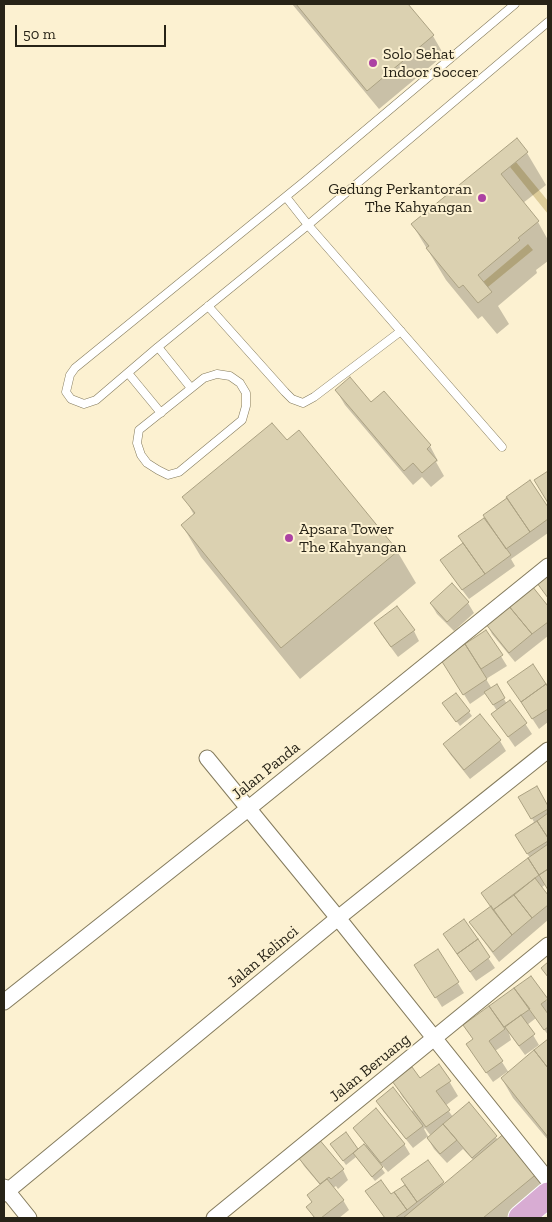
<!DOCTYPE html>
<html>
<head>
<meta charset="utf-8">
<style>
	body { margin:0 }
	#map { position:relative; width:552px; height:1222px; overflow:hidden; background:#fcf1d1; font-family:"Zilla Slab",serif }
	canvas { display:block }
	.frame { position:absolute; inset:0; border:5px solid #272317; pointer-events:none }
	.scale { position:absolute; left:15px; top:25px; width:151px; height:22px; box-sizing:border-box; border:2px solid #272317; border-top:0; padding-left:6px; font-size:15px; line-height:18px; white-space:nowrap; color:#272317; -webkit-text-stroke:4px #fcf1d1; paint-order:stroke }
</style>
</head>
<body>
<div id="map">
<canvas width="552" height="1222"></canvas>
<div class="frame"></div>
<div class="scale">50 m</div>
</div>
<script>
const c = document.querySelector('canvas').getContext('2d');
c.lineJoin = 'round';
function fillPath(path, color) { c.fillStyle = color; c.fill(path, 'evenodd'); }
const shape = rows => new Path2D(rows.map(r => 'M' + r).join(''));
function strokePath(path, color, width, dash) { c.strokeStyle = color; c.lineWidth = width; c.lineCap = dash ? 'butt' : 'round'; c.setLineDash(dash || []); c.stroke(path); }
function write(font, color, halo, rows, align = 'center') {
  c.font = font + ' "Zilla Slab",serif'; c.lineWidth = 4; c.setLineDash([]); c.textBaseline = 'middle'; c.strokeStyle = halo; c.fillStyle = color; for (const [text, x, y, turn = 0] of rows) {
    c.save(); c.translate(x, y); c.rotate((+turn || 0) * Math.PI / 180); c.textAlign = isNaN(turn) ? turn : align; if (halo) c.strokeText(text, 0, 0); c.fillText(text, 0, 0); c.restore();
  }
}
const green = shape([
	[516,162,548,201,548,214,510,167],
	[528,244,533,250,488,287,483,282]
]);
const shadow = shape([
	[292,4,407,4,433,36,444,55,379,109],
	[517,140,527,153,546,185,523,203,538,222,548,240,548,261,536,270,537,273,498,306,509,324,497,334,482,316,478,319,446,280,412,224],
	[336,390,371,403,384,392,430,446,438,461,436,462,444,476,431,487,422,477,413,485,345,405],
	[286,442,397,551,416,583,300,679,201,557,182,525,194,515,184,497],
	[529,482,548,509,548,533,511,559,515,566,469,599,447,570,464,544,459,537,486,518],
	[532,587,548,608,548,636,515,662,492,634,487,624],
	[468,603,474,613,454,631,437,614,431,604],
	[375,624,414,631,419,641,398,657,381,634],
	[486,632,507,666,486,679,492,689,496,686,507,704,510,701,532,734,515,747,499,724,497,711,486,693,470,704,442,660],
	[509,683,546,686,548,684,548,722,539,729],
	[456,694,472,716,460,726,447,708],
	[500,741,506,751,470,779,450,754,444,744],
	[536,787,548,808,548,888,546,884,541,888,548,898,548,920,499,962,477,932,471,922,491,907,530,858,516,835,534,822,520,797],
	[463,921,495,968,476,981,451,945],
	[438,951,464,993,442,1007,422,975],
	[531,978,548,1003,548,1013,547,1014,548,1016,548,1035,536,1018,527,1025,539,1045,525,1055,509,1033,511,1040,495,1051,509,1073,548,1042,548,1140,513,1098,502,1079,508,1074,507,1072,493,1082,467,1045,474,1040,465,1026],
	[419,1079,449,1081,458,1096,445,1106,453,1117,468,1104,498,1140,506,1134,546,1188,510,1218,385,1218,373,1201,391,1196,406,1185,443,1183,444,1185,474,1161,463,1149,447,1163,434,1149,427,1137,413,1148,383,1111,377,1101,411,1112,413,1110,402,1096,394,1081],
	[425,1128,431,1136,429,1138,424,1129],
	[354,1128,404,1144,410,1154,388,1172,382,1165,380,1166,385,1173,375,1181,356,1157,346,1165,335,1149,358,1151,366,1145],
	[298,1156,343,1170,348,1180,338,1189,336,1186,333,1188,343,1200,349,1210,339,1218,314,1218,308,1207,313,1203,321,1186,304,1166]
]);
const building = shape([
	[296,4,408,4,434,35,367,91,296,4],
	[517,138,528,152,501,174,539,221,518,238,520,240,478,275,492,292,478,303,463,285,459,288,426,248,429,246,411,224,517,138],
	[350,377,371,402,384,391,431,445,427,449,437,460,422,473,413,463,404,471,335,390,350,377],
	[272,423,287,440,299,430,398,551,281,648,181,525,195,513,182,497,272,423],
	[548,471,548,503,534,480,548,471],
	[530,480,548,507,548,519,530,532,506,497,530,480],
	[507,498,530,532,506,549,483,515,507,498],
	[484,518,511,555,485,574,458,536,484,518],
	[463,543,485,574,462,590,440,560,463,543],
	[548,575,548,598,537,583,548,575],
	[452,583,469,602,447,622,430,603,452,583],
	[532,586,548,606,548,622,532,634,508,605,532,586],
	[508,605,532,634,509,653,485,623,508,605],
	[397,606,415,630,391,647,374,623,397,606],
	[486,630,503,655,481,669,465,644,486,630],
	[465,644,487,679,463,695,441,660,465,644],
	[533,664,546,684,521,702,507,682,533,664],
	[497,684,505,698,493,705,484,692,497,684],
	[546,684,548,687,548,709,532,719,521,702,546,684],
	[456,693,470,711,456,722,442,703,456,693],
	[510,700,527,723,508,737,491,714,510,700],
	[480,714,501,740,464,770,443,744,480,714],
	[537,786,548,806,548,809,531,819,518,797,537,786],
	[548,813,548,838,537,821,548,813],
	[537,821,548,838,548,841,527,854,515,835,537,821],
	[548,844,548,869,539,875,528,858,548,844],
	[528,858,539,875,493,910,481,893,528,858],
	[548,869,548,890,539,875,548,869],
	[535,878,548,895,548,905,532,918,514,895,535,878],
	[514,895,532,918,512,935,493,910,514,895],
	[491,906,512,935,493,952,469,922,491,906],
	[464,919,478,939,457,954,443,934,464,919],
	[478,939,490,957,470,972,457,954,478,939],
	[438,949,459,982,435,998,414,965,438,949],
	[548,962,548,977,541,968,548,962],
	[531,976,548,999,541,1004,548,1014,548,1027,544,1030,514,988,531,976],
	[514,988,530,1009,504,1027,489,1006,514,988],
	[489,1006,505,1029,489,1041,503,1061,486,1073,466,1044,473,1039,463,1025,489,1006],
	[521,1015,535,1034,519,1046,505,1027,521,1015],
	[548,1039,548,1068,534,1050,548,1039],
	[534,1050,548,1068,548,1137,501,1078,534,1050],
	[439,1064,451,1081,436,1091,450,1110,426,1127,392,1081,412,1067,420,1078,439,1064],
	[393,1087,423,1126,406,1139,376,1101,393,1087],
	[469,1102,497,1136,472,1158,443,1124,469,1102],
	[376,1108,405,1144,381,1163,353,1128,376,1108],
	[443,1124,457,1140,440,1154,427,1138,443,1124],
	[346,1132,358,1149,343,1161,330,1144,346,1132],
	[506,1132,539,1172,483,1218,403,1218,506,1132],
	[318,1138,344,1169,331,1179,329,1177,320,1184,297,1156,318,1138],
	[364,1144,383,1167,372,1177,353,1153,364,1144],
	[428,1160,444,1182,417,1202,401,1179,428,1160],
	[327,1179,344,1200,321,1218,315,1218,306,1207,312,1202,307,1195,327,1179],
	[381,1180,391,1194,394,1192,407,1210,395,1218,385,1218,365,1191,381,1180],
	[405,1185,417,1202,407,1210,394,1192,405,1185]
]);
const service = shape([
	[515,4,305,181,75,368,70,375,66,392,71,399,84,404,96,400,158,347,308,225,548,22],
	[286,197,308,225,502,447],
	[208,306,285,392,292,399,303,403,314,397,401,331],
	[158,347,191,388],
	[128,373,161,413],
	[217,374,230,376,240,383,246,393,246,406,242,420,179,472,168,475,158,470,147,463,141,455,137,443,139,430,204,378,217,374]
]);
const minor = shape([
	[207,758,338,918,548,1180],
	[4,1002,249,808,548,566],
	[4,1187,29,1218],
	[4,1194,338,918,548,750],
	[214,1218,548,945]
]);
const primary = shape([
	[521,1218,548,1195]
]);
const markers = [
	[373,63,5,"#ac42a3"],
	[482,198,5,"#ac42a3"],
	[289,538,5,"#ac42a3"]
];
const poiNames = [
	["Solo Sehat",383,54],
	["Indoor Soccer",383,72],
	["Gedung Perkantoran",472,189,"right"],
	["The Kahyangan",472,207,"right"],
	["Apsara Tower",299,529],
	["The Kahyangan",299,547]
];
const streetNames = [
	["Jalan Panda",266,771,-39],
	["Jalan Kelinci",263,957,-40],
	["Jalan Beruang",370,1068,-39]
];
fillPath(green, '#dc9');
fillPath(shadow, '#0003');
fillPath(building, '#dbd1b1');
strokePath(building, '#aba182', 1);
strokePath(service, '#847b5d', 9);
strokePath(minor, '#847b5d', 17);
strokePath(primary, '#fff', 27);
strokePath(service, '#fff', 8);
strokePath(minor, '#fff', 15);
strokePath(primary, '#d8acd3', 25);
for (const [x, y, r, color] of markers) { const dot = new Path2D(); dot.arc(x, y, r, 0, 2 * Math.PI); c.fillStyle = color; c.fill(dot); strokePath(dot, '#fcf1d1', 2); }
write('16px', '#272317', '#fcf1d1', poiNames, 'left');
write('16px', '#272317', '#fcf1d1', streetNames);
</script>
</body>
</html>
